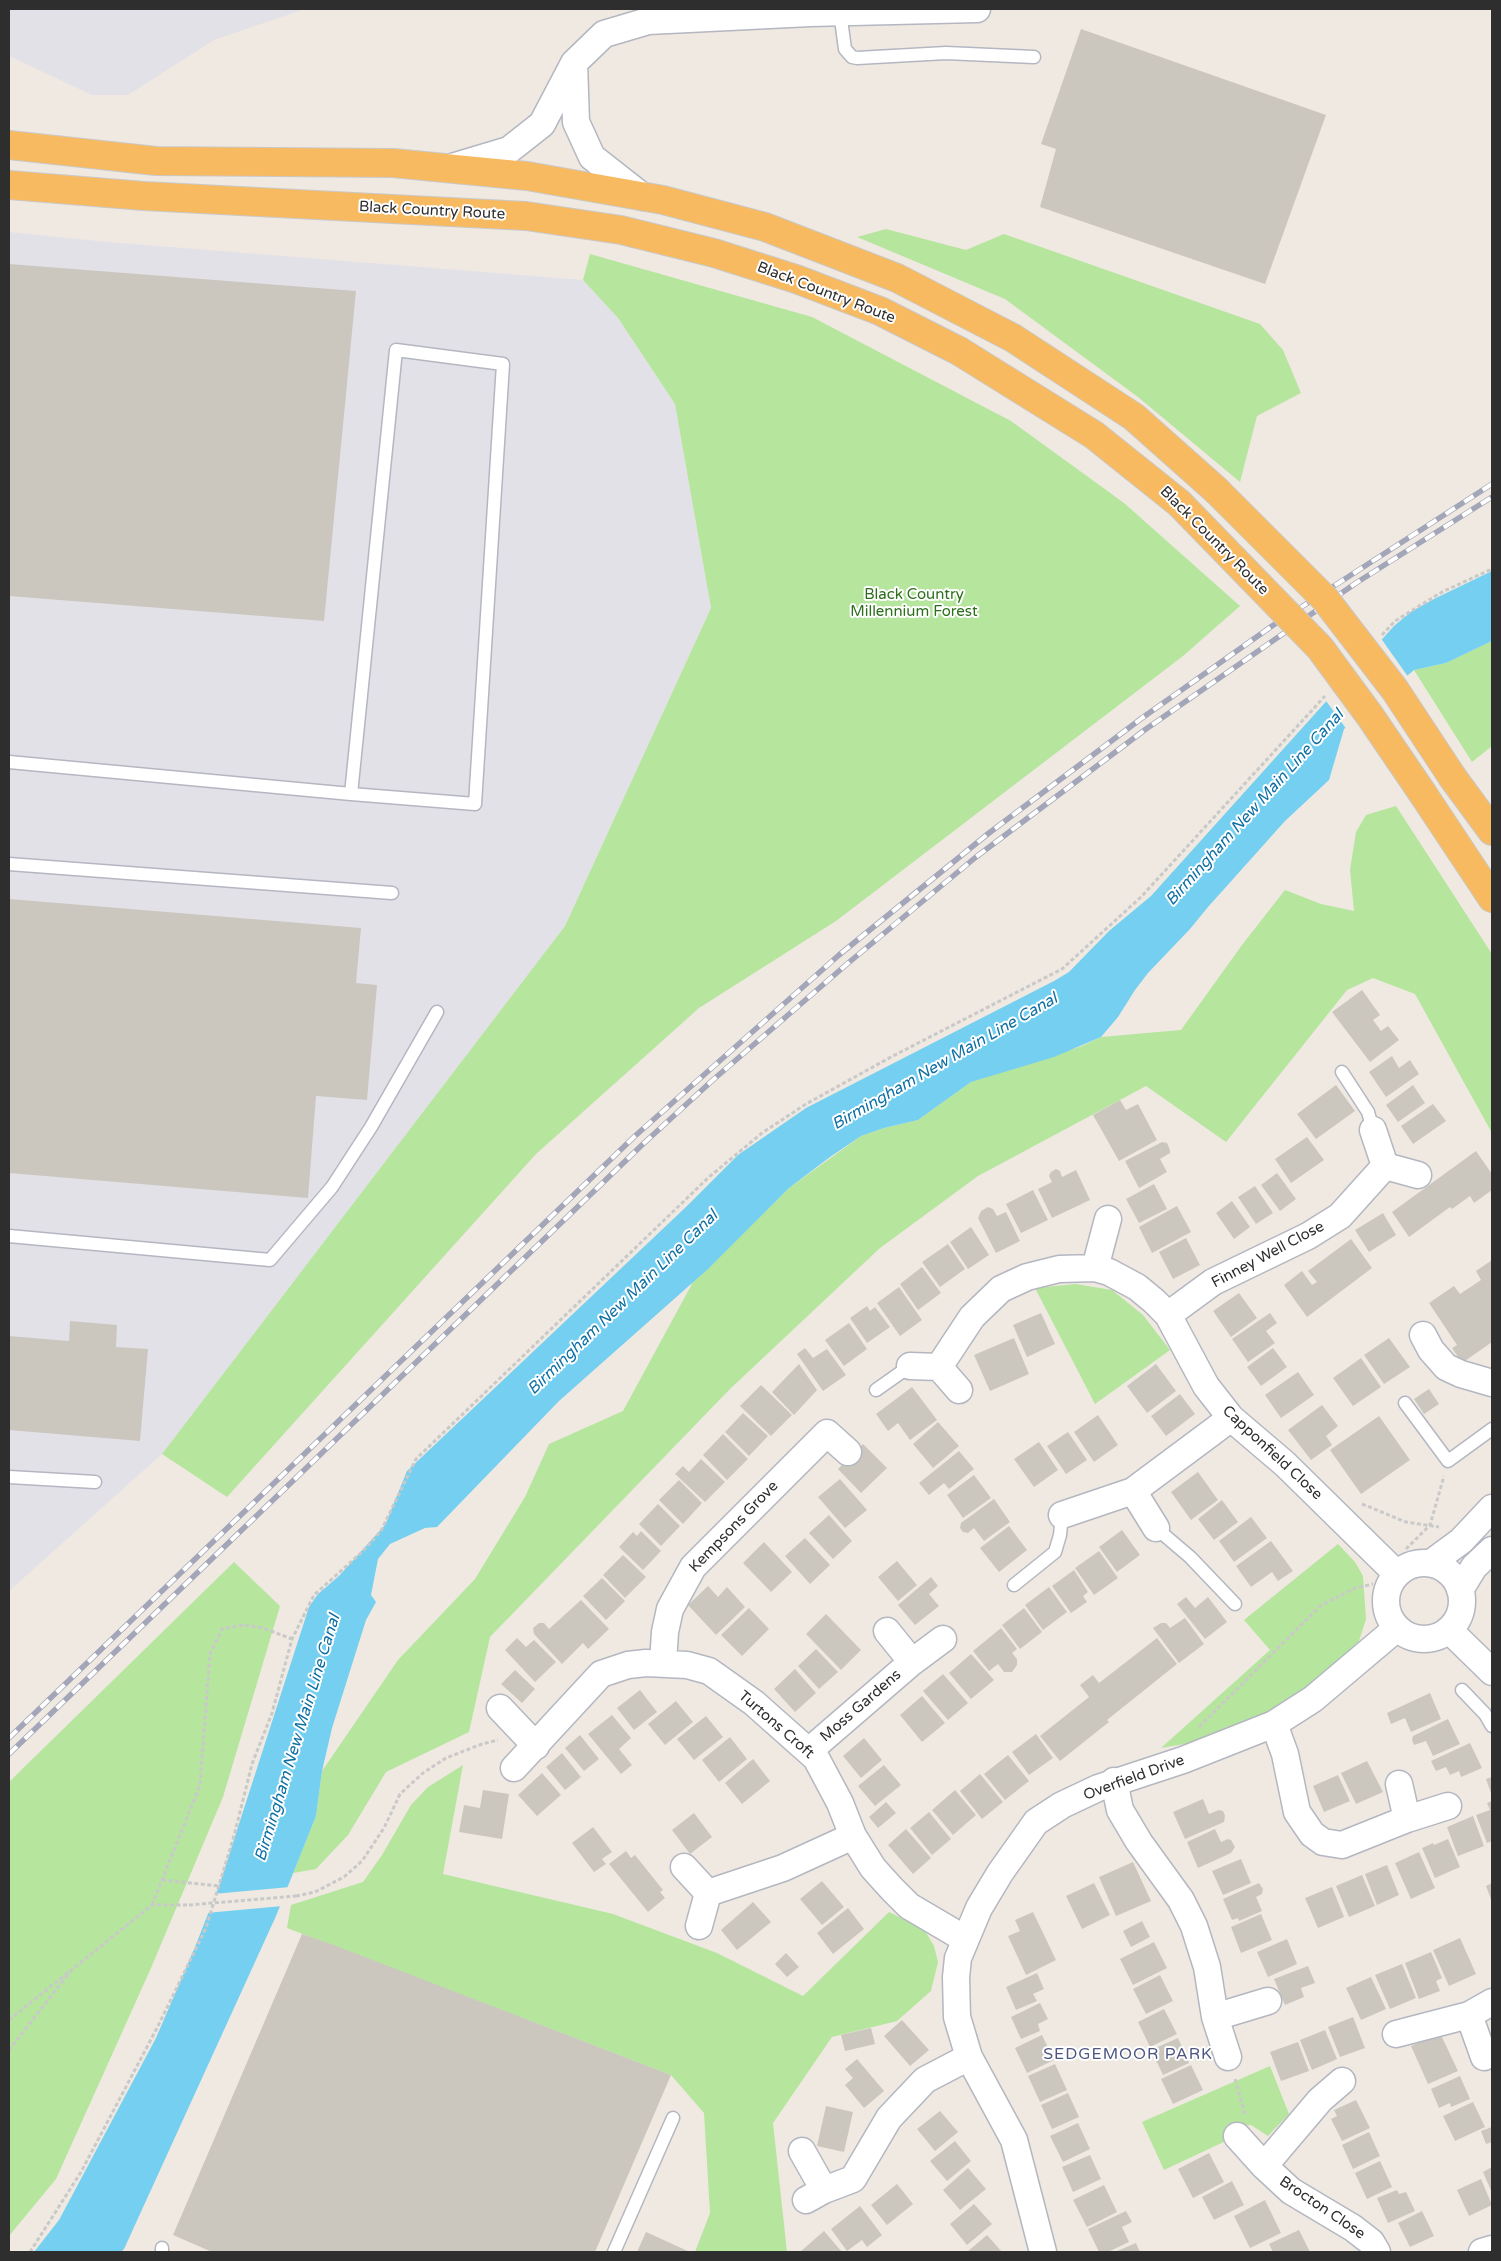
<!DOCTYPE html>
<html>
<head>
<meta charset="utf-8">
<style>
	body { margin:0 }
	#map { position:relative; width:1501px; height:2261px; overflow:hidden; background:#efe9e1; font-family:"Varela Round",sans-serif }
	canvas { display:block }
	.frame { position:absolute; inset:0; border:10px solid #2e2e2e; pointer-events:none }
</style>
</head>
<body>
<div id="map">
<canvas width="1501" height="2261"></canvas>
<div class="frame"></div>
</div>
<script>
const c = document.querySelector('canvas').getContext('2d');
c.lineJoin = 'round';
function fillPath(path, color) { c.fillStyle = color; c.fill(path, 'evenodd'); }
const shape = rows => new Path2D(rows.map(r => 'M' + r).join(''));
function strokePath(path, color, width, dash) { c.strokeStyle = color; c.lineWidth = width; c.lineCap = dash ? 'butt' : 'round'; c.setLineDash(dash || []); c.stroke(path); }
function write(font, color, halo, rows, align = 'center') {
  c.font = font + ' "Varela Round",sans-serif'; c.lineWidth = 4; c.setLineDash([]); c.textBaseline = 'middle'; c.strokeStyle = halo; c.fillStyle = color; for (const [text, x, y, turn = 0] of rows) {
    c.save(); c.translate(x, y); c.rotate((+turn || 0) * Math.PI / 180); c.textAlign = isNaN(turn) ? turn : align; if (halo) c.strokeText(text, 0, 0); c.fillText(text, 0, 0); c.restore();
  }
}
const industrial = shape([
	[9,9,305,9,214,40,128,95,92,95,9,56],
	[9,232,108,242,583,280,618,318,675,404,711,608,565,926,162,1454,9,1591]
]);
const green = shape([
	[886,229,966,250,1004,234,1260,324,1283,350,1301,393,1257,416,1240,482,1138,397,1005,299,857,237],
	[590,254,812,317,1011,421,1124,503,1240,606,1183,656,836,921,699,1008,536,1154,227,1497,162,1454,565,926,711,608,675,404,618,318,583,280],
	[1492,641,1492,746,1472,762,1414,670,1446,663],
	[1396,806,1492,954,1492,1133,1415,994,1373,978,1347,990,1226,1142,1146,1086,978,1176,880,1248,730,1389,490,1637,469,1732,386,1772,348,1835,316,1869,293,1873,316,1816,322,1771,398,1660,475,1579,525,1497,549,1444,623,1411,693,1282,789,1188,861,1136,884,1128,918,1120,971,1082,1082,1046,1101,1037,1181,1030,1242,945,1285,890,1321,904,1354,911,1350,870,1356,832,1366,815],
	[1076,1284,1112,1290,1143,1315,1170,1350,1095,1404,1035,1288],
	[1338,1544,1355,1562,1363,1576,1366,1619,1359,1641,1323,1676,1284,1705,1202,1741,1161,1748,1270,1650,1244,1620],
	[234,1562,280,1606,223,1797,151,1968,56,2179,9,2236,9,1782],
	[463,1765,443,1874,613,1914,717,1953,803,1996,889,1912,924,1929,934,1946,938,1962,931,1991,897,2021,832,2037,773,2123,787,2252,695,2252,710,2213,704,2113,671,2075,287,1928,291,1905,363,1882,382,1855,411,1805,428,1787],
	[1270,2066,1289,2114,1268,2136,1251,2125,1229,2128,1230,2139,1164,2170,1142,2122]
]);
const water = shape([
	[1492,571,1492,641,1446,663,1414,670,1344,729,1329,780,1285,821,1208,907,1190,929,1148,973,1135,990,1118,1017,1101,1037,1054,1057,971,1082,918,1120,884,1128,861,1136,830,1157,789,1188,708,1269,559,1401,437,1527,425,1528,390,1544,378,1559,371,1595,376,1602,366,1620,332,1728,322,1771,316,1816,276,1916,124,2249,121,2252,34,2252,59,2220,156,2038,195,1947,219,1886,309,1607,318,1594,339,1576,385,1525,407,1471,687,1206,738,1155,806,1108,1054,981,1069,972,1109,931,1151,896,1394,626,1412,611,1436,598]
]);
const pier = shape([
	[1380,637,1409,678,1347,730,1324,698],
	[290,1887,283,1906,206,1913,213,1894]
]);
const building = shape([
	[1081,29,1326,115,1265,284,1040,207,1056,149,1041,144],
	[9,264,356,291,324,621,9,596],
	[9,899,361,928,356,983,377,985,367,1100,316,1096,308,1198,9,1173],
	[1362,990,1380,1015,1373,1020,1381,1031,1388,1026,1399,1040,1370,1062,1332,1012],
	[1392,1056,1399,1068,1410,1060,1419,1074,1386,1097,1369,1072],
	[1336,1085,1355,1111,1316,1139,1297,1114],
	[1413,1085,1425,1103,1398,1122,1386,1105],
	[1120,1100,1126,1110,1138,1104,1157,1140,1119,1161,1093,1115],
	[1433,1104,1446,1121,1413,1144,1401,1126],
	[1307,1137,1324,1160,1291,1183,1275,1159],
	[1162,1142,1167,1143,1170,1150,1170,1153,1160,1159,1167,1172,1139,1188,1125,1161],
	[1476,1151,1492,1174,1492,1190,1474,1203,1470,1196,1452,1209,1450,1207,1409,1237,1392,1212],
	[1056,1169,1060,1171,1062,1177,1076,1170,1090,1200,1052,1218,1038,1189,1052,1182,1049,1176,1051,1172],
	[1277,1173,1296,1199,1280,1211,1261,1185],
	[1154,1184,1167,1209,1139,1223,1126,1199],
	[1255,1186,1273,1213,1256,1224,1238,1197],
	[1033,1190,1048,1220,1021,1233,1006,1204],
	[1232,1201,1250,1227,1234,1239,1216,1213],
	[1177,1206,1191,1232,1152,1253,1139,1227],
	[988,1207,993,1209,997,1216,1006,1212,1020,1241,996,1253,978,1218,981,1211],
	[1383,1213,1396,1235,1369,1252,1355,1230],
	[971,1227,989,1255,968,1269,950,1242],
	[1186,1238,1200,1265,1173,1279,1159,1252],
	[1351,1239,1372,1268,1307,1317,1284,1285,1302,1271,1312,1285,1317,1282,1308,1271],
	[948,1244,965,1269,940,1287,922,1262],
	[1492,1260,1492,1342,1462,1363,1452,1348,1457,1345,1429,1303,1454,1286,1460,1294,1481,1280,1476,1271],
	[922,1267,941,1293,918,1310,900,1284],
	[899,1287,922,1320,900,1336,877,1303],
	[1239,1293,1257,1318,1231,1337,1213,1311],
	[867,1306,870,1311,875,1307,890,1327,867,1343,850,1318],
	[1041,1313,1055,1344,1027,1357,1013,1325],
	[1270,1313,1277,1323,1266,1331,1275,1343,1248,1362,1232,1339],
	[70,1321,117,1325,116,1347,148,1349,140,1441,9,1430,9,1336,69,1341],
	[849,1323,867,1349,844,1366,825,1340],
	[1014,1338,1029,1374,990,1391,974,1355],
	[1389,1338,1410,1367,1384,1384,1364,1355],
	[805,1348,813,1358,827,1349,846,1375,823,1391,797,1354],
	[1273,1348,1287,1367,1261,1386,1247,1367],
	[1361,1358,1381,1387,1353,1406,1333,1378],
	[799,1364,817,1390,794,1415,772,1392],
	[1156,1364,1176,1391,1147,1413,1127,1386],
	[1298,1372,1314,1395,1281,1418,1265,1395],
	[761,1385,792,1415,771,1436,740,1406],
	[912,1387,937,1420,910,1440,898,1423,888,1431,876,1414],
	[1429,1389,1439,1404,1424,1414,1414,1399],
	[1180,1394,1195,1414,1166,1436,1151,1416],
	[1322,1405,1338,1426,1326,1436,1332,1445,1311,1460,1288,1430],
	[743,1413,768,1436,749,1456,725,1432],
	[1098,1415,1118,1445,1094,1462,1074,1432],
	[1379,1416,1410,1460,1361,1494,1330,1450],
	[938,1422,959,1446,933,1468,913,1444],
	[1068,1432,1087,1460,1066,1474,1047,1446],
	[723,1434,748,1459,727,1480,703,1455],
	[1039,1442,1058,1470,1034,1487,1014,1459],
	[863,1444,887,1468,861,1493,838,1469],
	[959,1451,974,1469,949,1489,944,1483,929,1495,919,1483],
	[701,1459,725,1482,705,1502,675,1474,683,1466,689,1472],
	[1198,1472,1218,1500,1191,1520,1171,1492],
	[974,1475,991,1498,963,1518,947,1495],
	[840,1479,867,1510,845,1528,818,1497],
	[679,1480,702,1503,683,1524,659,1500],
	[994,1499,1010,1522,984,1541,974,1528,968,1533,963,1532,960,1528,961,1523],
	[1222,1500,1238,1522,1214,1540,1198,1519],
	[658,1504,680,1526,661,1546,639,1524],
	[829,1515,852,1541,833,1559,809,1533],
	[1251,1517,1267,1538,1234,1562,1219,1541],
	[1009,1526,1027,1550,999,1572,980,1548],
	[1122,1530,1140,1555,1117,1572,1099,1547],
	[641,1531,661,1551,643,1570,619,1547,633,1532,637,1536],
	[805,1538,830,1565,810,1584,785,1556],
	[1271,1541,1293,1571,1278,1581,1272,1572,1251,1587,1236,1566],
	[764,1542,792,1572,771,1592,743,1563],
	[1099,1551,1118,1578,1094,1595,1075,1568],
	[623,1555,646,1577,625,1598,603,1575],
	[897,1561,917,1585,898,1601,878,1577],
	[1074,1570,1088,1592,1083,1596,1087,1602,1071,1613,1052,1586],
	[931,1577,938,1586,929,1594,939,1606,915,1625,898,1605],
	[602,1578,625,1601,606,1620,583,1596],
	[708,1586,718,1597,727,1587,745,1607,716,1635,688,1605],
	[1049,1587,1067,1612,1043,1630,1025,1605],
	[1186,1597,1195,1608,1208,1597,1227,1622,1205,1639,1177,1604],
	[581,1600,609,1629,588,1649,583,1643,562,1664,534,1634,533,1628,539,1623,544,1623,549,1629],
	[749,1608,769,1629,742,1656,721,1635],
	[1024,1608,1042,1632,1020,1649,1002,1625],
	[826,1614,861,1650,841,1670,806,1634],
	[1185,1618,1204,1644,1179,1663,1153,1628,1161,1623,1166,1623,1170,1628],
	[1001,1628,1017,1649,1012,1653,1017,1659,1017,1665,1012,1672,1004,1672,998,1664,989,1671,973,1651],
	[517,1638,526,1647,534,1640,556,1662,535,1682,505,1650],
	[1157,1638,1177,1664,1107,1720,1109,1722,1060,1761,1040,1736,1089,1697,1080,1685,1093,1675,1099,1683],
	[816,1649,838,1672,819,1689,798,1666],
	[971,1654,994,1680,971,1699,949,1673],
	[795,1669,816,1693,795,1712,774,1689],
	[515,1670,535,1689,522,1703,501,1684],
	[943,1674,968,1703,948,1720,923,1691],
	[640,1690,657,1712,634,1730,617,1708],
	[1430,1693,1441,1719,1411,1732,1405,1718,1391,1724,1387,1713],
	[922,1696,945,1723,922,1742,900,1715],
	[676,1701,693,1722,665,1745,648,1724],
	[612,1715,631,1738,619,1749,632,1765,621,1774,588,1734],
	[706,1716,723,1737,694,1760,677,1739],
	[1448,1719,1460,1744,1433,1756,1426,1741,1414,1745,1412,1740,1413,1736],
	[1036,1734,1053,1758,1029,1775,1012,1752],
	[580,1735,599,1759,584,1771,565,1748],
	[730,1737,747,1759,719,1782,702,1760],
	[864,1738,882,1760,861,1778,843,1756],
	[1470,1743,1482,1768,1461,1777,1459,1771,1450,1775,1446,1767,1436,1771,1431,1761],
	[562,1753,581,1777,565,1790,546,1767],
	[1008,1755,1029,1781,1005,1800,984,1774],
	[753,1759,770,1781,742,1804,725,1783],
	[1367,1761,1383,1792,1356,1804,1341,1773],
	[884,1765,901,1785,875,1806,858,1786],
	[542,1773,561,1795,537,1816,518,1795],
	[980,1774,1003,1802,982,1819,960,1791],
	[1338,1775,1350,1801,1324,1812,1313,1786],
	[1492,1777,1492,1796,1486,1779],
	[483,1790,509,1794,502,1839,459,1832,464,1805,480,1808],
	[955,1790,976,1815,953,1835,932,1810],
	[1203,1799,1209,1814,1219,1810,1223,1811,1225,1816,1224,1822,1185,1839,1173,1812],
	[1492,1801,1492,1841,1487,1843,1476,1815,1490,1810,1487,1803],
	[886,1802,896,1813,878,1828,869,1817],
	[929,1812,951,1839,932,1855,910,1828],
	[694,1813,712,1837,690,1854,672,1830],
	[1473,1816,1484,1846,1458,1856,1447,1827],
	[593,1827,612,1852,602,1859,606,1864,594,1872,572,1843],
	[906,1829,931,1858,913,1874,888,1845],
	[1215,1829,1221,1842,1228,1839,1231,1840,1235,1847,1231,1853,1198,1868,1187,1842],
	[1448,1839,1460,1867,1435,1878,1422,1848,1433,1843,1434,1845],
	[626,1851,631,1858,635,1855,663,1890,660,1892,665,1898,648,1912,609,1864],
	[1419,1852,1435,1888,1411,1899,1395,1863],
	[1241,1859,1251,1883,1223,1895,1212,1871],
	[1133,1862,1151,1901,1116,1916,1099,1877],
	[1387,1865,1399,1895,1377,1905,1365,1874],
	[1362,1875,1375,1906,1349,1917,1336,1886],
	[822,1881,844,1907,822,1925,800,1899],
	[1094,1883,1110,1915,1082,1929,1066,1896],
	[1259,1883,1263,1889,1262,1894,1256,1897,1262,1911,1239,1921,1238,1918,1232,1920,1223,1899],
	[1492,1883,1492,1902,1486,1886],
	[1332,1887,1344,1917,1318,1928,1305,1898],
	[753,1902,771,1922,737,1950,721,1930],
	[848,1908,864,1929,833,1954,817,1933],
	[1033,1912,1056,1960,1026,1975,1008,1936,1020,1931,1015,1920],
	[1261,1914,1272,1940,1241,1953,1231,1927],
	[1142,1921,1150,1937,1131,1947,1123,1931],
	[302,1934,331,1944,671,2075,595,2252,212,2252,173,2235],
	[1460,1938,1476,1974,1449,1986,1433,1950],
	[1287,1939,1297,1964,1268,1977,1257,1952],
	[1154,1942,1167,1968,1133,1985,1120,1959],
	[1431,1952,1442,1978,1436,1981,1440,1991,1419,1999,1405,1963],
	[786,1953,799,1967,787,1977,775,1964],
	[1402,1964,1416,1998,1390,2009,1375,1975],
	[1308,1966,1315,1983,1301,1988,1304,1997,1285,2005,1274,1979],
	[1037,1973,1044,1989,1033,1994,1037,2001,1016,2010,1006,1987],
	[1160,1975,1173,2001,1146,2014,1133,1989],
	[1371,1977,1386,2009,1361,2020,1346,1988],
	[1040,2003,1048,2019,1038,2024,1040,2031,1021,2039,1011,2017],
	[1164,2009,1177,2034,1150,2047,1138,2022],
	[1353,2017,1365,2048,1340,2057,1328,2027],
	[902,2020,929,2050,910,2066,884,2036],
	[871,2028,875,2044,845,2051,841,2035],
	[1325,2030,1337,2059,1312,2070,1300,2040],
	[1440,2033,1458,2071,1428,2084,1411,2046],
	[1042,2035,1054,2060,1027,2073,1015,2048],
	[1178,2038,1189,2063,1163,2075,1151,2050],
	[1298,2042,1309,2071,1281,2081,1270,2052],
	[857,2059,884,2091,864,2108,845,2085,853,2078,845,2069],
	[1055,2064,1067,2090,1040,2102,1028,2076],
	[1191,2065,1203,2090,1173,2104,1161,2079],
	[1460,2076,1470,2099,1451,2107,1450,2103,1439,2108,1431,2089],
	[1068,2093,1079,2117,1052,2129,1041,2105],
	[1356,2100,1370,2128,1342,2141,1331,2119,1337,2116,1334,2110],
	[1473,2102,1485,2127,1455,2141,1443,2116],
	[826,2106,853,2112,844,2152,817,2146],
	[940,2111,958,2132,935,2151,917,2129],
	[1078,2123,1090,2149,1063,2162,1050,2136],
	[1492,2127,1492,2142,1486,2144,1481,2131],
	[1369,2132,1380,2156,1353,2169,1342,2145],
	[955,2141,971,2161,947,2181,930,2161],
	[1209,2153,1224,2182,1193,2198,1178,2169],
	[1090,2155,1101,2179,1073,2192,1062,2167],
	[1380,2161,1392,2187,1367,2199,1355,2173],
	[1492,2167,1492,2193,1483,2172],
	[968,2168,986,2189,960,2210,943,2190],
	[1481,2179,1492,2205,1469,2216,1457,2190],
	[1232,2181,1244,2205,1214,2220,1202,2197],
	[897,2184,913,2204,887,2225,871,2205],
	[1104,2185,1117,2212,1087,2227,1073,2200],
	[1397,2190,1399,2194,1406,2192,1415,2211,1388,2223,1377,2198],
	[1265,2200,1281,2233,1250,2248,1234,2216],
	[974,2204,992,2224,967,2245,950,2224],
	[860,2206,882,2235,867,2247,862,2240,847,2251,831,2229],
	[1126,2211,1132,2222,1122,2227,1129,2242,1108,2252,1099,2252,1088,2229],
	[1422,2211,1434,2236,1410,2247,1398,2223],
	[1299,2230,1310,2252,1273,2252,1269,2244],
	[824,2231,842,2252,800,2252],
	[646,2232,690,2252,637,2252],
	[987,2235,1002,2252,967,2252],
	[1136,2243,1140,2252,1115,2252]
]);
const path = shape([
	[1382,635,1395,621,1442,592,1492,569],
	[1362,1504,1406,1522,1439,1527],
	[1406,1549,1430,1525,1444,1476],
	[1199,1727,1320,1606,1355,1588,1373,1584],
	[162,1880,219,1886],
	[296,1896,315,1892,344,1877,362,1861,384,1828,400,1794,423,1773,446,1758,482,1744,498,1740],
	[152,1905,200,1785,210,1654,222,1629,244,1625,263,1628,292,1639],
	[9,2020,152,1905,189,1905],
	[9,2050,70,1972],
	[1235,2079,1245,2114],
	[30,2252,81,2172,157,2028,206,1928,234,1836,252,1764,272,1713,292,1639,314,1595,362,1552,381,1531,416,1459,709,1177,762,1133,806,1104,891,1057,1062,969,1141,897,1325,696]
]);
const service = shape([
	[840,12,845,49,852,57,857,58,946,53,1034,57],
	[9,762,351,794,396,350,503,364,475,804,351,794],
	[9,864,392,893],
	[1342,1072,1368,1112,1373,1130],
	[9,1236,270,1260,332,1187,371,1127,437,1012],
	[876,1390,910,1366],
	[1405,1403,1448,1461,1492,1429],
	[9,1477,95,1482],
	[1156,1528,1190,1557,1235,1604],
	[1014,1585,1055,1552,1060,1535,1062,1515],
	[1462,1690,1485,1714,1492,1726],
	[162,2252,162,2248],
	[614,2252,673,2118]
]);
const minor = shape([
	[574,63,604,34,648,21,810,13,977,9],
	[449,168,509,150,542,124,574,63,576,122,592,157,643,197],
	[1373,1130,1385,1166,1418,1175],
	[1095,1268,1108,1219],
	[1168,1315,1213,1282,1308,1236,1340,1216,1385,1166],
	[1423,1335,1431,1350,1446,1367,1461,1374,1492,1383],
	[910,1366,939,1367],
	[959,1390,939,1367,972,1317,1001,1289,1027,1277,1059,1269,1095,1268,1109,1272,1137,1287,1154,1301,1168,1315,1206,1386,1231,1418,1285,1464,1397,1574],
	[1133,1491,1156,1528],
	[1062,1515,1133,1491,1231,1418],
	[1431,1563,1461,1541,1492,1508],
	'1386 1601a38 38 0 1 1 76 0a38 38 0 1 1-76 0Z',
	[1460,1590,1474,1567,1492,1550],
	[1449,1630,1492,1672],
	[887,1631,912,1662],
	[663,1663,665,1632,670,1609,693,1567,827,1433,848,1452],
	[500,1708,536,1746],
	[1274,1724,1285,1754,1297,1812,1312,1834,1323,1842,1342,1845,1407,1819,1448,1806],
	[810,1750,912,1662,943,1639],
	[514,1768,601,1674,628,1665,646,1663,687,1665,709,1671,754,1703,816,1758,840,1803,853,1836,873,1868,892,1889,909,1906,965,1939],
	[1114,1781,1120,1810,1139,1842,1181,1900,1194,1926,1207,1967,1215,2017,1228,2057],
	[1399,1784,1407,1819],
	[684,1867,708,1893],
	[699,1926,708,1893,783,1868,853,1836],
	[1469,2015,1484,2057],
	[1215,2017,1268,2001],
	[1396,2034,1469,2015,1492,2002],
	[1237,2136,1264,2166,1291,2191,1353,2228,1371,2242,1377,2252],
	[802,2151,824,2190],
	[1264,2166,1320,2100,1342,2081],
	[806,2200,824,2190,853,2179,889,2118,925,2080,969,2057],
	[1043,2252,1014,2140,969,2057,957,2017,956,1977,958,1958,979,1908,1000,1873,1036,1822,1062,1805,1098,1788,1183,1760,1274,1724,1313,1699,1397,1628],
	[1482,2252,1492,2249]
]);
const trunk = shape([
	[9,145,156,161,393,163,527,176,663,200,765,227,897,278,1013,338,1134,417,1216,490],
	[9,185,144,196,526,216,621,230,714,253,796,279,880,311,959,351,1094,435,1179,503],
	[1453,778,1492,831],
	[1423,794,1492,898]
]);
const rail = shape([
	[9,1738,635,1136,839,955,989,833,1142,718,1272,626,1492,484],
	[9,1754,643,1144,714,1079,847,964,976,857,1146,729,1356,583,1492,497]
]);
const pathBridge = shape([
	[189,1905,296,1896]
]);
const trunkBridge = shape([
	[1216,490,1325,599,1395,690,1453,778],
	[1179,503,1320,648,1370,716,1423,794]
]);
const streetNames = [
	["Black Country Route",432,211,3],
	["Black Country Route",826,293,21],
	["Black Country Route",1214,541,45],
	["Finney Well Close",1268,1255,-28],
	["Capponfield Close",1272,1453,43],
	["Kempsons Grove",734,1527,-46],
	["Moss Gardens",861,1706,-41],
	["Turtons Croft",776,1725,41],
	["Overfield Drive",1134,1778,-20],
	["Brocton Close",1322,2208,34]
];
const parkNames = [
	["Black Country",914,595],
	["Millennium Forest",914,612]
];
const waterNames = [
	["Birmingham New Main Line Canal",1255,808,-48],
	["Birmingham New Main Line Canal",945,1062,-30],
	["Birmingham New Main Line Canal",623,1303,-44],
	["Birmingham New Main Line Canal",298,1738,-73]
];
const neighbourhoodNames = [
	["SEDGEMOOR PARK",1128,2055]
];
fillPath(industrial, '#e3e1e8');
fillPath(green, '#b6e59e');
fillPath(water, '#75cff0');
fillPath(pier, '#efe9e1');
fillPath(building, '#cbc7bf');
strokePath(service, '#b4b7c1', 15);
strokePath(minor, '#b4b7c1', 29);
strokePath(trunk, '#c9c9c9', 30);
strokePath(path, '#c9c9c9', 3, [4, 2.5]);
strokePath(service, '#fff', 12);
strokePath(minor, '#fff', 26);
strokePath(trunk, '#f8ba60', 28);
strokePath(rail, '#a3a6b8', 5.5);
strokePath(rail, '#fff', 4, [11]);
strokePath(trunkBridge, '#c9c9c9', 30, []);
strokePath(pathBridge, '#c9c9c9', 3, [4, 2.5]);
strokePath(trunkBridge, '#f8ba60', 28);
write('15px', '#2e2e2e', '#fff', streetNames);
write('15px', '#2c6e1b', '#fff', parkNames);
write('italic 16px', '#0d6fa3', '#fff', waterNames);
c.letterSpacing = '1px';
write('16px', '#4d5680', '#fff', neighbourhoodNames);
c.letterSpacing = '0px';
</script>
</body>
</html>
